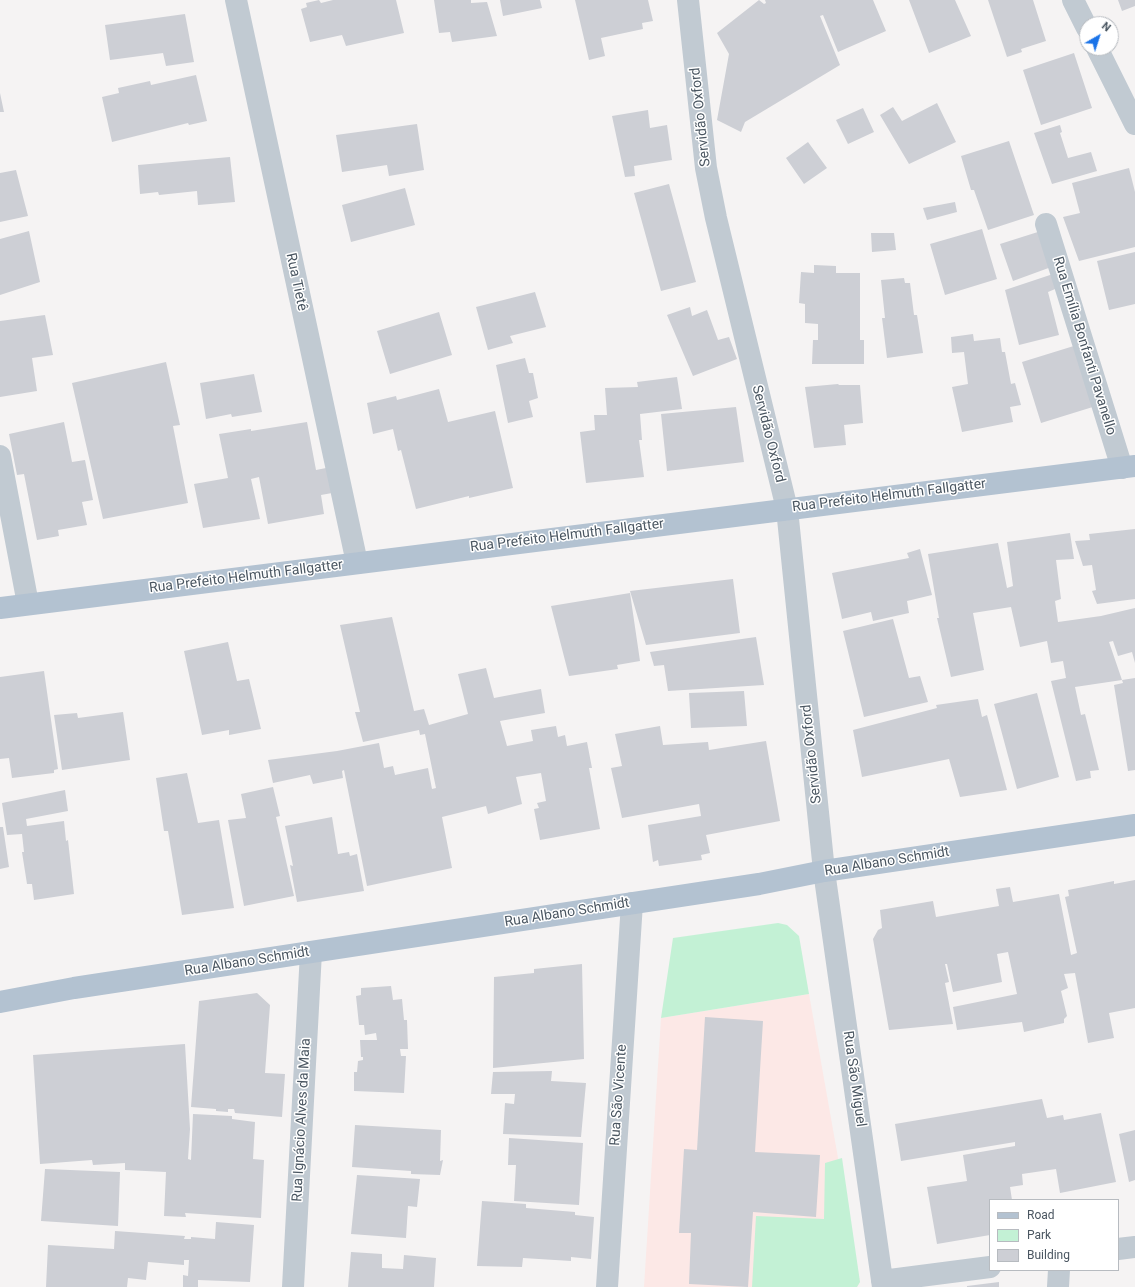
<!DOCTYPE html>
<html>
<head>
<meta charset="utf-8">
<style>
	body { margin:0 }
	#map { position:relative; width:1135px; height:1287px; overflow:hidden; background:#f5f3f3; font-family:Roboto,sans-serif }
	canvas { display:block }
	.legend { position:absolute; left:989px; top:1199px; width:130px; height:72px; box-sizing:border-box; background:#fff; border:1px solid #b7bbc0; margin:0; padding:5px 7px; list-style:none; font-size:12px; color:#4a5661 }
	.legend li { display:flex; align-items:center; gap:8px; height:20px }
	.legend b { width:20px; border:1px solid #b7bbc0 }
	.north { position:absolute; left:1079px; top:16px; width:40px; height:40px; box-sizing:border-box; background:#fff; border:1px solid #b7bbc0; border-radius:50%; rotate:39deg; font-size:11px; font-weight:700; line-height:16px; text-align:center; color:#4a5661 }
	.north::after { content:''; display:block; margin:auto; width:14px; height:18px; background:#1a73e8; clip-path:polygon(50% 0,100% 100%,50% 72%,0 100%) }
</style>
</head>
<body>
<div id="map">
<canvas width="1135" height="1287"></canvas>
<ul class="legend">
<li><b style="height:5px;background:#b3c2d1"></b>Road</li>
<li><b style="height:11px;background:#c3f1d5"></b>Park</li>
<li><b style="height:11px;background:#cdcfd5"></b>Building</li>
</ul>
<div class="north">N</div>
</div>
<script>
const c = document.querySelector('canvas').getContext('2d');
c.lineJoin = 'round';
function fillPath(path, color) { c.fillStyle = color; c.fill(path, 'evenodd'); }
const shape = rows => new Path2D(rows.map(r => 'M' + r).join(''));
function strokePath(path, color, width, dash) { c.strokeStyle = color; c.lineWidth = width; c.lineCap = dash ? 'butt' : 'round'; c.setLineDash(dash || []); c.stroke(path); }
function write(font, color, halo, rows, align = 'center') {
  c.font = font + ' Roboto,sans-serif'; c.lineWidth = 3; c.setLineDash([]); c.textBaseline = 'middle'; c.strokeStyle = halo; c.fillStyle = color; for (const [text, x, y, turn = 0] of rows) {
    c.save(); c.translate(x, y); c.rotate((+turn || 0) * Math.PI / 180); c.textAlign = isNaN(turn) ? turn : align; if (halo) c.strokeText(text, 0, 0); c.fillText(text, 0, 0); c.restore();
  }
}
const medical = shape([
	[809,994,860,1282,857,1287,644,1287,661,1018]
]);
const green = shape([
	[778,923,787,925,799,936,809,994,661,1018,673,938],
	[842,1158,860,1282,857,1287,752,1287,756,1216,824,1219,825,1163]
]);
const building = shape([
	[319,0,321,3,333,0,396,0,404,33,346,46,342,35,310,42,301,9,307,7,306,3],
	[434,0,471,0,471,3,487,2,497,36,452,42,450,32,439,33],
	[500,0,540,0,542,8,503,16],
	[575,0,648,0,653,21,642,23,643,29,601,38,605,56,589,60],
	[759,0,764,4,766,3,765,0,873,0,886,31,838,52,823,15,820,16,840,65,745,122,741,132,717,120,729,54,717,33],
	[909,0,955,0,971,36,929,53],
	[988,0,1033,0,1046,41,1021,49,1022,52,1007,57],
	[1118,0,1135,0,1135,6,1122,11],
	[185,14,194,62,166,66,163,53,110,60,105,25],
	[1074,53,1092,108,1041,125,1023,70],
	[196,75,207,121,189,125,188,123,112,142,102,97,119,93,118,88,150,81,151,85],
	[0,93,4,112,0,112],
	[937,103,956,142,909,164,880,115,893,107,902,121],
	[863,108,874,132,848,144,836,120],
	[648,110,650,128,667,125,672,160,634,166,635,176,625,177,612,116],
	[417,124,424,170,389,176,387,165,342,172,336,135],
	[1060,125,1062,132,1060,133,1068,158,1091,152,1097,171,1052,184,1034,133],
	[1009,141,1034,215,988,230,974,190,971,190,961,156],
	[808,142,827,168,804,184,786,158],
	[230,157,235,202,198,205,197,191,159,195,158,192,140,194,138,165],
	[1129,168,1135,192,1135,247,1079,261,1063,217,1080,213,1072,183],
	[16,170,28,216,0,222,0,173],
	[669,184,696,282,661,291,634,193],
	[405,188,415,225,351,242,342,205],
	[955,202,957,212,927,220,923,208],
	[982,229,997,279,945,295,930,244],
	[29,231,40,282,0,295,0,239],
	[1041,231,1054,266,1013,281,1000,244],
	[871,233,894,233,896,250,872,252],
	[1135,252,1135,304,1109,310,1097,261],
	[814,265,836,266,836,273,860,273,860,340,864,340,864,364,812,364,813,340,818,340,818,324,805,323,805,304,799,303,801,272,814,273],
	[1056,273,1060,287,1048,292,1059,335,1019,345,1005,290],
	[904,278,905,283,910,283,914,315,917,315,923,353,887,358,882,318,885,318,881,280],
	[535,292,546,327,510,336,513,343,488,350,476,307],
	[690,307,692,316,707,310,718,340,729,337,737,359,693,376,667,315],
	[439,312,452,355,390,374,377,331],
	[45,315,53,355,32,358,37,391,0,397,0,321],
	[973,334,974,341,1000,338,1002,352,1005,352,1011,384,1015,383,1021,405,1010,407,1013,422,962,432,952,387,968,384,964,352,952,353,951,337],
	[1077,345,1096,406,1041,423,1022,362],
	[525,358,529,373,533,373,538,398,529,401,533,417,508,423,496,365],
	[166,362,180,425,173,426,188,503,103,519,72,383],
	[254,374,262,412,232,417,231,414,206,419,200,383],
	[677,377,682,409,640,414,642,440,639,440,644,477,586,483,580,432,595,430,594,415,607,415,605,388,638,387,637,382],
	[838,384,839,385,860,385,863,423,844,425,846,445,814,448,805,387],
	[439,389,448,422,495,411,513,488,469,498,469,496,416,509,401,450,398,451,393,429,373,434,367,403,396,396,397,400],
	[736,407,744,462,667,471,661,414],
	[64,422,72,462,85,460,93,500,82,502,87,525,58,530,59,536,37,540,24,474,17,475,9,434],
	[307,422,316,470,326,468,332,493,321,495,324,514,268,524,259,477,251,479,260,519,203,528,194,484,228,478,219,434,251,429,251,431],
	[1135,529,1135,599,1097,604,1092,591,1096,590,1092,565,1083,566,1075,541,1090,540,1089,534],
	[1070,533,1074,559,1056,560,1061,599,1055,601,1058,622,1101,616,1135,608,1135,663,1132,652,1118,656,1113,641,1109,642,1122,680,1075,687,1081,715,1085,714,1099,770,1090,771,1091,778,1076,781,1051,681,1066,678,1063,661,1051,663,1047,641,1020,647,1011,607,973,613,984,670,951,677,937,618,939,618,928,554,998,543,1007,588,1013,586,1007,542],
	[920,549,932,595,907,601,909,613,873,621,871,612,842,619,832,573,909,558,907,553],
	[733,579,740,633,646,645,630,591],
	[630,593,640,661,617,665,618,669,569,676,551,606],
	[392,617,414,711,424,709,429,725,468,714,458,674,486,668,494,698,541,689,545,713,500,721,507,746,533,741,531,730,556,726,558,737,565,735,567,746,587,742,592,768,589,768,600,829,540,840,534,809,539,808,537,803,546,801,541,773,516,777,522,804,488,814,486,806,442,817,452,868,367,886,344,770,342,771,343,778,313,784,310,775,273,783,268,760,337,751,379,743,384,768,393,766,395,775,428,768,432,789,436,788,425,734,420,735,419,730,363,742,355,712,360,712,340,625],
	[893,619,909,678,920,676,928,702,864,717,843,631],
	[756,637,764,685,668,691,664,665,654,666,650,652],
	[228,642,237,681,249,679,261,729,229,735,229,730,202,735,184,651],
	[44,671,58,769,54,770,54,773,12,778,9,758,0,759,0,677],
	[1135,678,1135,770,1128,771,1114,685,1123,683,1122,680],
	[744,691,747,726,691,728,689,693],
	[1037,693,1059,777,1017,789,994,704],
	[978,699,982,717,987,715,1007,790,960,797,949,759,862,777,853,730,937,708,936,705],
	[123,712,130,760,62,770,54,715,77,713,78,718],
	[660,726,663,745,708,742,709,750,766,741,780,821,706,835,710,853,701,855,702,860,659,866,658,860,653,862,648,825,701,816,699,804,622,818,611,768,622,766,615,734],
	[187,773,198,823,219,820,234,908,182,915,168,831,164,831,156,778],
	[273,787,280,816,276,817,294,896,244,906,228,820,246,818,241,794],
	[65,790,68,811,26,819,27,826,64,821,66,841,68,840,74,894,34,900,32,884,27,884,22,852,24,852,22,834,7,835,2,803],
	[332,817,338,854,349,852,350,856,357,854,364,891,297,902,290,865,293,866,285,826],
	[0,827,3,827,9,867,0,869],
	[1135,880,1135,1008,1109,1013,1114,1038,1088,1043,1075,973,1064,974,1068,988,1061,991,1067,1016,1064,1019,1064,1023,1024,1032,1022,1022,957,1030,953,1007,1017,994,1008,952,997,954,1002,982,953,992,947,964,945,964,949,982,945,983,953,1024,889,1030,873,939,878,930,882,928,880,910,933,901,936,917,999,906,996,889,1010,887,1013,902,1059,894,1071,955,1077,953,1065,897,1069,896,1068,890,1114,881,1114,884],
	[582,964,584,1059,493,1068,494,977,534,973,534,969],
	[391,986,393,1000,402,999,404,1020,407,1020,408,1049,400,1049,401,1056,406,1056,404,1093,354,1091,354,1072,357,1072,358,1061,363,1060,363,1057,361,1057,360,1040,377,1040,376,1033,365,1035,364,1025,359,1025,356,996,361,995,361,988],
	[257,993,270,1005,265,1073,285,1074,282,1117,235,1113,234,1109,228,1109,228,1112,216,1111,216,1109,191,1107,199,1001],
	[705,1017,763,1021,755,1152,820,1155,816,1217,753,1212,748,1287,689,1284,691,1233,679,1233,684,1149,697,1150],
	[185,1044,190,1129,188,1159,191,1160,193,1114,232,1116,232,1119,255,1122,253,1159,264,1160,261,1218,185,1213,186,1217,164,1216,166,1172,125,1170,125,1163,93,1165,92,1160,40,1164,33,1055],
	[552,1071,551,1081,586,1083,581,1137,503,1134,505,1103,514,1104,515,1094,491,1094,493,1072],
	[1042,1099,1047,1118,1063,1115,1064,1120,1101,1113,1116,1182,1060,1193,1056,1169,1022,1174,1023,1185,1010,1187,1012,1200,990,1200,990,1235,937,1244,927,1187,967,1181,963,1155,1015,1146,1015,1142,901,1161,895,1124],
	[355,1125,441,1130,440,1161,443,1160,440,1175,411,1174,411,1171,352,1167],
	[1135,1130,1135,1180,1129,1182,1119,1134],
	[509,1138,583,1143,579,1205,514,1201,516,1165,508,1165],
	[45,1169,120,1172,118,1226,41,1221],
	[357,1175,420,1179,417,1207,408,1206,406,1238,351,1234],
	[482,1201,526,1204,526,1208,575,1212,575,1215,594,1217,591,1259,571,1257,571,1261,523,1258,522,1267,477,1266],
	[216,1222,254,1225,250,1282,198,1280,198,1287,183,1287,183,1275,188,1276,189,1260,184,1260,184,1265,148,1262,146,1280,128,1278,127,1287,46,1287,48,1245,114,1249,115,1231,185,1236,184,1239,191,1239,191,1237,215,1239],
	[351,1252,382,1254,382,1268,403,1269,404,1255,436,1258,434,1287,348,1287],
	[999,1282,999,1287,967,1287,967,1286]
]);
const minor = shape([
	[236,0,357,563],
	[688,0,706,168,716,218,787,509,824,871,883,1287],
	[1073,0,1087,28],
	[1097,48,1135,124],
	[1046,224,1122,468],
	[0,456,28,604],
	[1118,1249,1135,1247],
	[882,1281,990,1267],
	[293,1287,311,952],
	[607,1287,632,903],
	[1058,1287,1059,1270]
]);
const primary = shape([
	[0,608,1135,466],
	[0,1002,74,988,759,884,824,871,1135,825]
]);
const streetNames = [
	["Servidão Oxford",701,117,-96],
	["Rua Tietê",296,282,78],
	["Rua Emília Bonfanti Pavanello",1084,346,73],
	["Servidão Oxford",768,434,76],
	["Rua Prefeito Helmuth Fallgatter",889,496,-7],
	["Rua Prefeito Helmuth Fallgatter",567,536,-7],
	["Rua Prefeito Helmuth Fallgatter",246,577,-7],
	["Servidão Oxford",812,754,-96],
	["Rua Albano Schmidt",887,862,-9],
	["Rua Albano Schmidt",567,913,-9],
	["Rua Albano Schmidt",247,962,-9],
	["Rua São Miguel",854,1079,82],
	["Rua São Vicente",619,1095,-86],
	["Rua Ignácio Alves da Maia",302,1120,-87]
];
fillPath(medical, '#fce8e6');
fillPath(green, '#c3f1d5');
fillPath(building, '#cdcfd5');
strokePath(minor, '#c1cad2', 22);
strokePath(primary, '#b3c2d1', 22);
write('14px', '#4a5661', '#fff', streetNames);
</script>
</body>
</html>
